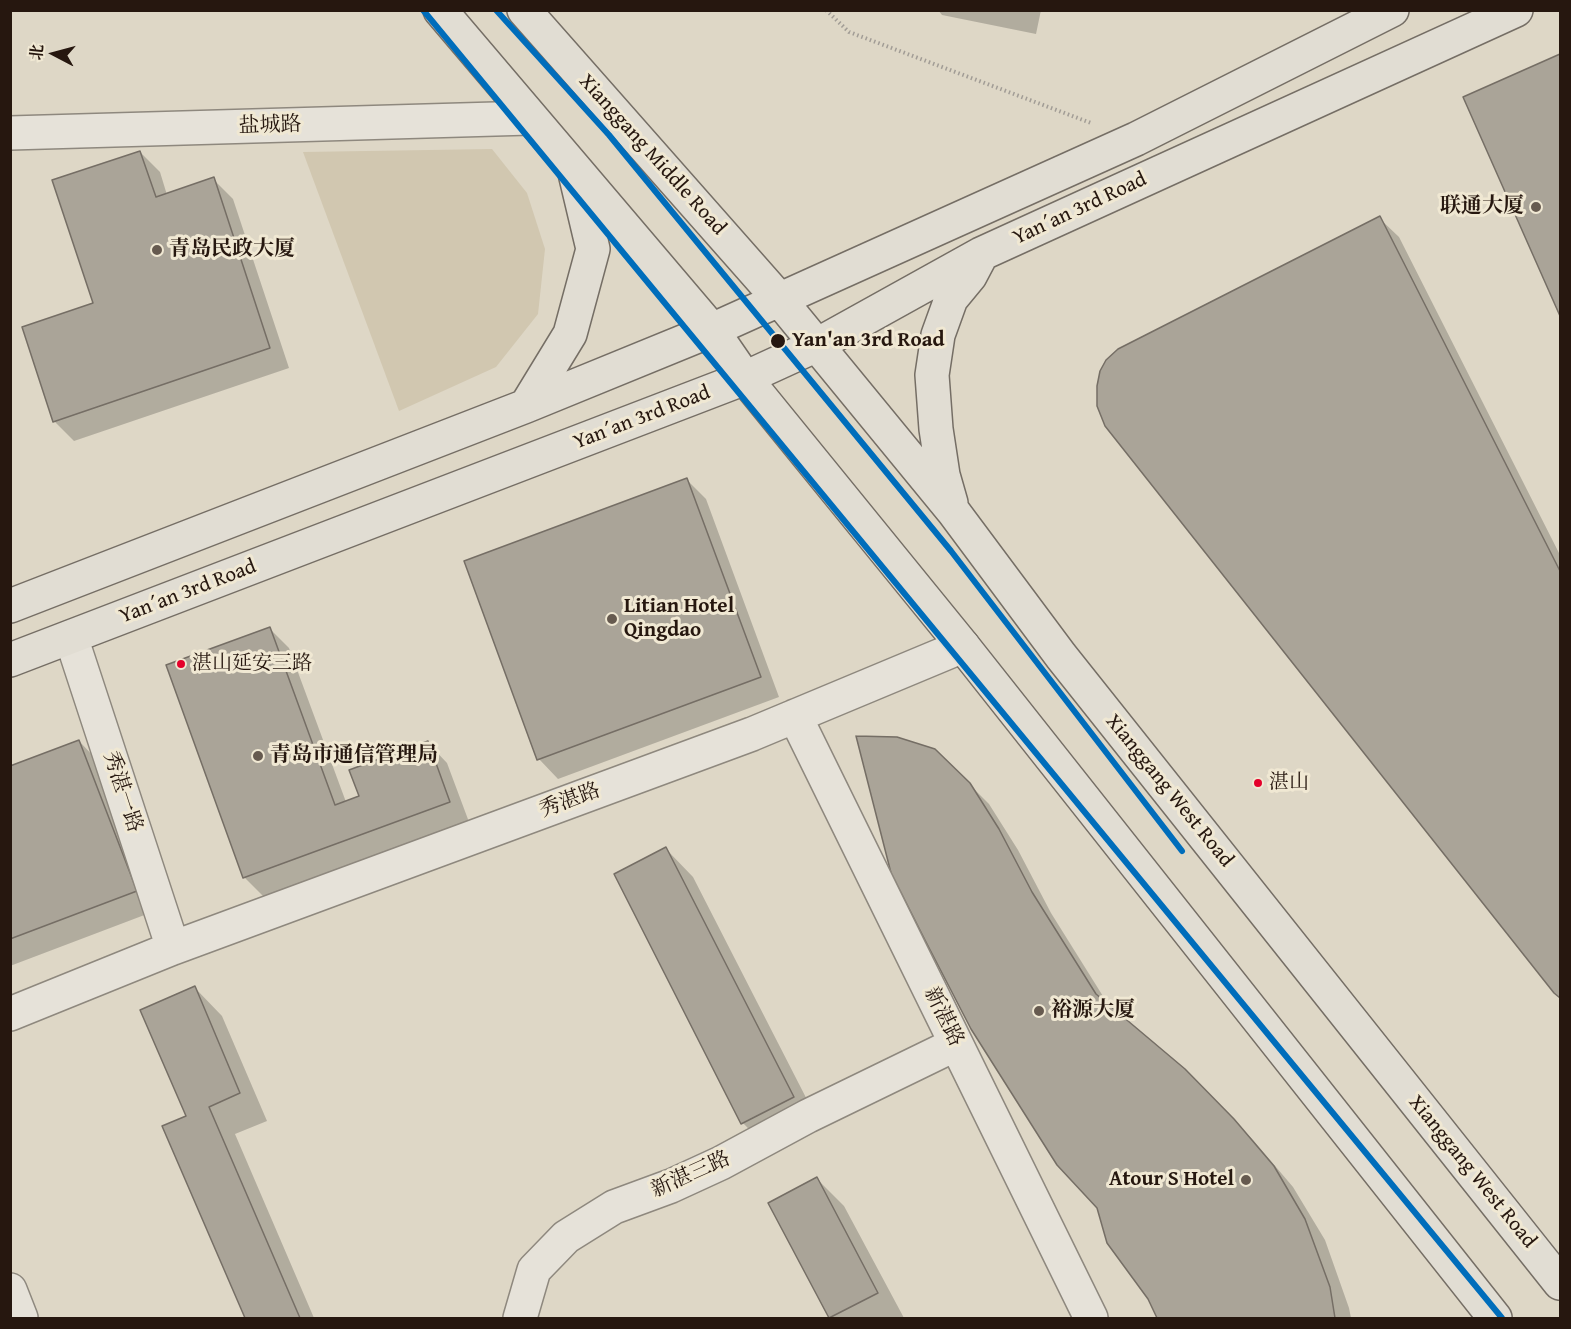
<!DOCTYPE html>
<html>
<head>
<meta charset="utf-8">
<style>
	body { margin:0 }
	#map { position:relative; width:1571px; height:1329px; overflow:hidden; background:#ded7c6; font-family:"Gentium Book Plus","Noto Serif SC",serif }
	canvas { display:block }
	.frame { position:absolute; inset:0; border:12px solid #26170f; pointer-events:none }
	.north { position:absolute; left:24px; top:24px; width:60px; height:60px; -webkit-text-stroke:4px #f0e8d3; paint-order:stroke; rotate:276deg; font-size:16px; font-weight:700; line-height:24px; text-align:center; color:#26170f }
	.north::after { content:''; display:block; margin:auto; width:21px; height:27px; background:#26170f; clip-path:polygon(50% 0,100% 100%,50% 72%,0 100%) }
</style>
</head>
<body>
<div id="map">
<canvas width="1571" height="1329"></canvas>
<div class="frame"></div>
<div class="north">北</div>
</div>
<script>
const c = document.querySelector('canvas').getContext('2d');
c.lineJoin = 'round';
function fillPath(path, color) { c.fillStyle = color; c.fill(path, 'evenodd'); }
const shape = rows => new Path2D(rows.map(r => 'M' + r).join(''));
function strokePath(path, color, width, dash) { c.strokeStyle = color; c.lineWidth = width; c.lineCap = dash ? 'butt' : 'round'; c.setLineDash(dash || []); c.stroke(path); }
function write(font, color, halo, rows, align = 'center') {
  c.font = font + ' "Gentium Book Plus","Noto Serif SC",serif'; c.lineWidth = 6; c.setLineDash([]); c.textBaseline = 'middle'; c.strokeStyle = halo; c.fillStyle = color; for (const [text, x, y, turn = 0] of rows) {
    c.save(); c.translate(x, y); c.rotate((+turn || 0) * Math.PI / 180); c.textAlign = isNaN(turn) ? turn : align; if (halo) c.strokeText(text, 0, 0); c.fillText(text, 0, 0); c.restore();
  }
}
const green = shape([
	[492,149,527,193,545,249,538,314,496,367,399,411,303,152]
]);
const shadow = shape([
	[938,10,1041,10,1036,34,942,15],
	[1560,55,1560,312,1465,98],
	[140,152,160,172,167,195,213,179,233,199,289,368,74,441,54,421,95,304],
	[1379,218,1399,237,1560,555,1560,998,1555,992],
	[686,479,706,499,779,697,558,779,539,759],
	[270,629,289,648,346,802,361,797,428,743,447,763,469,822,264,897,245,878,168,666],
	[79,741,98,761,155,911,10,966,10,767],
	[969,784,989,804,1018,850,1051,913,1111,1009,1184,1071,1253,1140,1293,1187,1325,1240,1349,1308,1351,1318,1158,1318,1149,1298],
	[666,849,693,877,820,1125,770,1151,743,1123,616,874],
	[195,988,222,1016,267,1121,235,1134,314,1318,246,1318,164,1127,188,1117],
	[817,1179,844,1206,904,1318,831,1318,770,1204]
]);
const building = shape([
	[1560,54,1560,316,1463,97,1560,54],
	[140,151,156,197,214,177,270,348,53,422,22,327,93,303,52,180,140,151],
	[1380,216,1560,571,1560,998,1554,993,1105,426,1097,406,1097,386,1100,371,1106,360,1118,349,1380,216],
	[687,478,761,677,537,760,464,561,687,478],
	[270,627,335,805,359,796,349,770,428,741,450,802,243,878,166,665,270,627],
	[856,736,897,737,935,749,970,783,999,829,1032,892,1096,994,1185,1069,1234,1119,1274,1166,1305,1219,1330,1287,1335,1318,1157,1318,1148,1299,1107,1243,1097,1208,1057,1165,971,1029,926,942,891,873,856,736],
	[79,740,137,891,10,939,10,766,79,740],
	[666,847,794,1097,741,1124,614,874,666,847],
	[195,986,240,1093,209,1107,300,1318,245,1318,162,1126,186,1116,140,1010,195,986],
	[817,1177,878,1293,829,1318,768,1203,817,1177]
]);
const path = shape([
	[826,10,849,32,1091,123]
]);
const minor = shape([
	[10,133,530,118],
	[71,637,173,948],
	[795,716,1091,1318],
	[10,1014,173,948,752,734,963,646],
	[10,1290,21,1318],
	[520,1318,534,1270,566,1237,614,1207,671,1186,721,1163,808,1116,956,1044]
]);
const major = shape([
	[440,10,712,330,745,378,963,646,1495,1318],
	[524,10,779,299,953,511,1061,656,1560,1283],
	[526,406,570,334,593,249,575,173],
	[951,503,943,475,936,429,932,375,938,335,951,299,970,276,979,259],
	[10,606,526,406,712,330,1136,139,1392,10],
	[10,660,745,378,817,345,981,254,1516,10]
]);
const metro1 = shape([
	[423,10,1502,1318],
	[496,10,609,135,951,551,1182,851]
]);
const markers = [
	[1536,207,6,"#665a4f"],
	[157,250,6,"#665a4f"],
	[778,341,8,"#26170f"],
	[612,619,6,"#665a4f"],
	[181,664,5,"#e4002b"],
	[258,756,6,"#665a4f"],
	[1258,783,5,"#e4002b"],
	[1039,1011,6,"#665a4f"],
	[1246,1180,6,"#665a4f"]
];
const busNames = [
	["湛山延安三路",192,664],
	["湛山",1269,783]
];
const streetNames = [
	["盐城路",270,126,-2],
	["Xianggang Middle Road",652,155,48],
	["Yan´an 3rd Road",1080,209,-25],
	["Yan´an 3rd Road",642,418,-21],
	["Yan´an 3rd Road",188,592,-21],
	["Xianggang West Road",1169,791,51],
	["秀湛一路",122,792,72],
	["秀湛路",570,801,-20],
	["新湛路",943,1017,64],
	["Xianggang West Road",1472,1172,51],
	["新湛三路",691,1175,-24]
];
const poiNames = [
	["联通大厦",1524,207,"right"],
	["青岛民政大厦",169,250],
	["Litian Hotel",624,607],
	["Qingdao",624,631],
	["青岛市通信管理局",270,756],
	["裕源大厦",1051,1011],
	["Atour S Hotel",1234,1180,"right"]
];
const stopNames = [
	["Yan'an 3rd Road",792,341]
];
fillPath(green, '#d1c7b0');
fillPath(shadow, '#0003');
fillPath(building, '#aaa498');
strokePath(building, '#756e65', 1.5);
strokePath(minor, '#8e887e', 36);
strokePath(major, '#756e65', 36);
strokePath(path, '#a29d96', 4, [1.5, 3]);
strokePath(minor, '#e6e2d9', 33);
strokePath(major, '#e1ddd3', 33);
strokePath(metro1, '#006dbb', 6);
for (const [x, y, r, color] of markers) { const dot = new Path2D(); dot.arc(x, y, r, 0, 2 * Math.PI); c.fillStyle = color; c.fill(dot); strokePath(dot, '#f0e8d3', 2); }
write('20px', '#26170f', '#f0e8d3', busNames, 'left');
write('21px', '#26170f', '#f0e8d3', streetNames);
write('bold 21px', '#26170f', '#f0e8d3', poiNames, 'left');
write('bold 21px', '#26170f', '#f0e8d3', stopNames, 'left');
</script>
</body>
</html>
